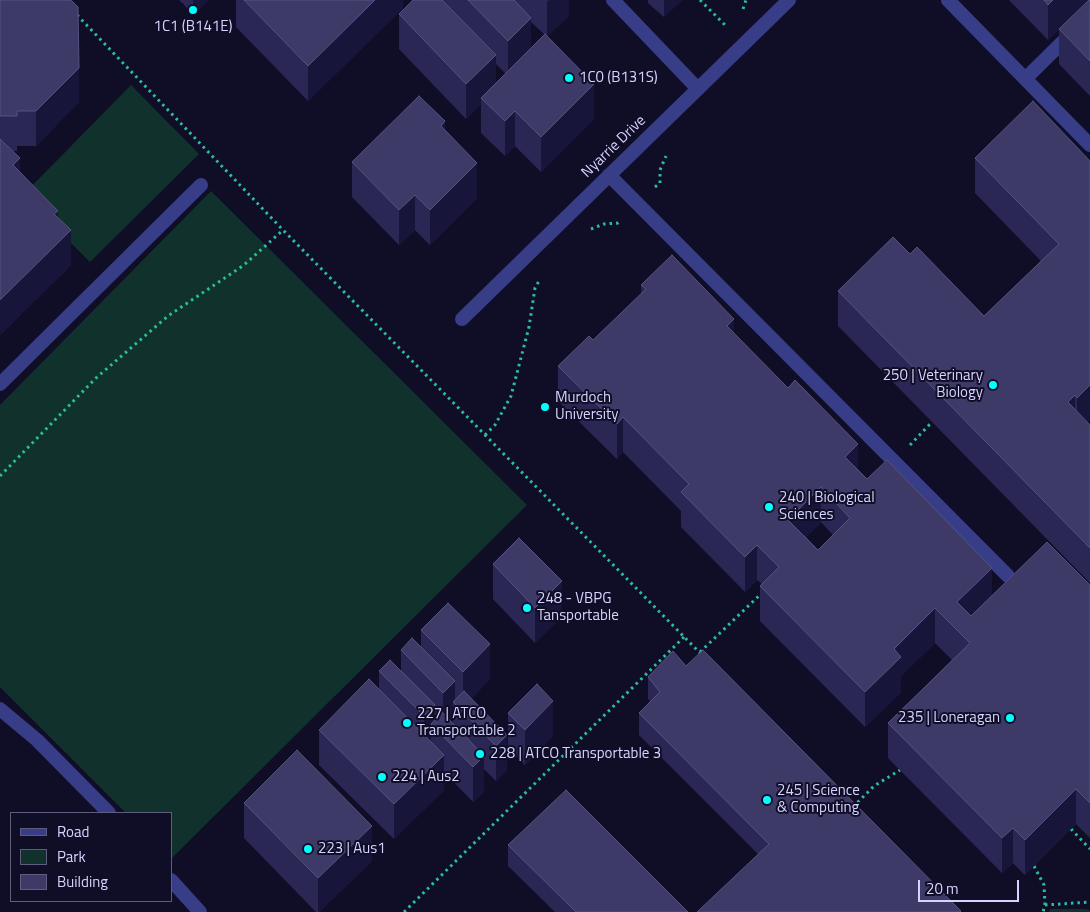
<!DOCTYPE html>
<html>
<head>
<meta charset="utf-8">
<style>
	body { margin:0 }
	#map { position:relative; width:1090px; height:912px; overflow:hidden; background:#100e27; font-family:"Titillium Web",sans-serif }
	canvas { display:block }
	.legend { position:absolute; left:10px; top:812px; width:162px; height:90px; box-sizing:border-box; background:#100e27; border:1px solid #5f5d7d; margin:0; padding:6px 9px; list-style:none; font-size:15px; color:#d5d4ff }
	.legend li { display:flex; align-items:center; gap:10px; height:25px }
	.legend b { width:25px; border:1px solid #5f5d7d }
	.scale { position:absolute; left:918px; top:880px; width:101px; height:22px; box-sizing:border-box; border:2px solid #d5d4ff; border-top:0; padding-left:6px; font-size:15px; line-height:18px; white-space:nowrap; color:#d5d4ff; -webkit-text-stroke:4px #100e27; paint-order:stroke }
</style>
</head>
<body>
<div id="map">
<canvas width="1090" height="912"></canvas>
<ul class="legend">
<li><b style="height:6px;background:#383d87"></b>Road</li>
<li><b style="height:14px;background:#11312c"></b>Park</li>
<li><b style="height:14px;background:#3d3a67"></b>Building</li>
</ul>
<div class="scale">20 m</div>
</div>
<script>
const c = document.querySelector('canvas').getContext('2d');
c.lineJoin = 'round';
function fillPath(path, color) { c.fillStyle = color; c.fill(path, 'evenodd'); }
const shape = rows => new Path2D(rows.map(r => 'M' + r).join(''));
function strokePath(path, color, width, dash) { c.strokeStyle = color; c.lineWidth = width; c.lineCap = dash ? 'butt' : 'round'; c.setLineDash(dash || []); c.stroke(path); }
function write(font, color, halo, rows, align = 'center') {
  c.font = font + ' "Titillium Web",sans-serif'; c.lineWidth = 4; c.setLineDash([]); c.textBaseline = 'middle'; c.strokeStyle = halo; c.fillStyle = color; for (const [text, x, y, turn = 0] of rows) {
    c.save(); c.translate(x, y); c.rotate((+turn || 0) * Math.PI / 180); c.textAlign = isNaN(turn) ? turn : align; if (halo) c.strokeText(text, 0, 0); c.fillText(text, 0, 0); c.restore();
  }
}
const green = shape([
	[131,85,199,154,90,262,23,195],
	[211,191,527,505,171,859,171,813,126,813,0,687,0,405],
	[1050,909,1085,909,1090,910,1090,912,1049,912]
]);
const path = shape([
	[700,0,726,26],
	[743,9,746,0],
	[77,15,283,230,703,656],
	[655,187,660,183,660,170,666,156],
	[591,229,604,224,618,223,621,221],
	[485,435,495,425,511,396,529,327,535,288,539,281],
	[910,445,932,422],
	[0,476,96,378,168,316,244,265,283,230],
	[700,652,763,592],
	[853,807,874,786,900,770],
	[1071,829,1090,849],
	[1034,866,1044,885,1045,905,1043,912],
	[1045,905,1090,902],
	[404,912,685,636]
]);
const service = shape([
	[948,0,1090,145],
	[1025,79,1090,15],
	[0,384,201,185],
	[0,709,37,740,109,813],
	[171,880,200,912]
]);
const minor = shape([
	[613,0,698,89],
	[609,175,1008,576],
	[462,319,789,0]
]);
const wall = shape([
	[0,0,79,102,36,146,17,146,17,151,13,151,20,172,58,218,71,265,0,335],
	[179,0,208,0,193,15,184,5,184,3,183,4],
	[236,0,403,0,403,8,308,101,236,27],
	[413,0,569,0,569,16,547,36,594,119,541,172,515,146,505,156,481,133,481,104,466,119,399,49,399,14],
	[531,22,545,35,531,48],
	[496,64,506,74,496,83],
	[648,0,682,0,664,17,648,3],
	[1009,0,1090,0,1090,96,1059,64,1059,29,1076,13,1048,40],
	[445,130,477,198,430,245,415,230,399,245,352,197,352,162],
	[975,158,1090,161,1087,422,1090,425,1090,583,838,326,838,291,910,254,984,316,1041,261,975,193],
	[641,285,734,333,867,479,992,596,1090,585,1090,838,1076,824,1025,875,1013,863,1002,873,888,758,888,723,952,660,935,643,901,676,901,692,865,727,760,621,760,586,762,584,757,580,745,592,681,527,681,511,623,452,617,459,558,401,558,366,593,340,641,294],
	[821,522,833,535,818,550,806,537],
	[493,564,562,616,535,643,493,599],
	[421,630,490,679,471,699,507,735,507,770,496,781,484,769,484,791,473,802,444,772,444,790,394,839,319,765,319,730,379,689,379,671,401,670,401,650,421,647],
	[453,717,453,723,450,720],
	[686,666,961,912,758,854,639,735,639,713,650,701,648,699,648,677],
	[508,713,553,736,525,765,508,748],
	[244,803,372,861,319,912,316,912,244,838],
	[508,845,688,912,555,912,508,866]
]);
const shadedWall = shape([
	[193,0,208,0,193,15],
	[375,0,403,0,403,8,308,101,308,66],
	[549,0,569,0,569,16,547,37,547,2],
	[664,0,682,0,664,17],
	[1053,0,1090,0,1048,40,1048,5],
	[531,18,531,53,508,76,508,41],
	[496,55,496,90,481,98,481,104,466,119,466,84],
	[79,68,79,102,36,146,36,111],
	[594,84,594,119,541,172,541,137],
	[515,111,515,146,505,156,505,121],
	[445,121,445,156,441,126],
	[20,158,20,193,13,165],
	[477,163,477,198,430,245,430,210],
	[415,195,415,230,399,245,399,210],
	[58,211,58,242,71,230,71,265,0,335,0,300,54,214],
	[734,319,734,354,727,326],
	[1090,385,1090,420,1077,433,1077,398],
	[1075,395,1075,430,1068,402],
	[623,417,623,452,617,459,617,424],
	[858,444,858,479,845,457],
	[821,487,821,522,788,555,788,520],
	[757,545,757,580,745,592,745,557],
	[992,568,992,603,961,634,957,602],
	[562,581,562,616,535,643,535,608],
	[935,608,935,643,901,676,901,692,865,727,865,692,894,649],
	[490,644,490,679,463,707,463,672],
	[455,681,455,704,453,702,453,717,443,728,443,693],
	[553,701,553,736,525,765,525,730],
	[435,705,435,728,431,724,431,745,424,751,424,716],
	[507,735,507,770,496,781,496,746],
	[444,755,444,790,394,839,394,804],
	[484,756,484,791,473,802,473,767],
	[1076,789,1076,824,1025,875,1025,840],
	[372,826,372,861,319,912,318,912,318,878],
	[1013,828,1013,863,1002,873,1002,838]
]);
const building = shape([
	[0,0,71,0,78,7,79,68,36,111,17,111,17,116,0,116,0,0],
	[244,0,375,0,308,66,244,0],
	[413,0,442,0,496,55,466,84,399,14,413,0],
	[468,0,514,0,531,18,508,41,468,0],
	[1044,0,1053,0,1048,5,1044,0],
	[1089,0,1090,0,1090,61,1059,29,1089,0],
	[545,34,594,84,541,137,515,111,505,121,481,98,545,34],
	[419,96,445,121,441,126,477,163,430,210,415,195,399,210,352,162,419,96],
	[1033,101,1090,161,1090,385,1077,398,1075,395,1068,402,1090,425,1090,548,838,291,893,237,910,254,917,247,984,316,1059,244,975,158,1033,101],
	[0,139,20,158,13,165,58,211,54,214,71,230,0,300,0,139],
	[672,255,734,319,727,326,788,388,795,380,858,444,845,457,867,479,887,460,992,568,957,602,971,616,1047,542,1090,585,1090,803,1076,789,1025,840,1013,828,1002,838,888,723,970,643,935,608,894,649,901,657,865,692,760,586,779,567,757,545,745,557,681,492,689,484,623,417,617,424,558,366,589,336,593,340,646,289,641,285,672,255],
	[821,487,850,518,818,550,788,520,821,487],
	[519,538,562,581,535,608,493,564,519,538],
	[448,603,490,644,463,672,421,630,448,603],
	[412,638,455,681,443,693,401,650,412,638],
	[703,650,961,911,960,912,697,912,769,844,639,713,660,692,648,677,673,651,686,666,703,650],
	[390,660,435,705,424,716,379,671,390,660],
	[369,679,444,755,394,804,319,730,369,679],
	[537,684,553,701,525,730,508,713,537,684],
	[464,691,507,735,496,746,453,702,464,691],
	[442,712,484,756,473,767,431,724,442,712],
	[297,750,372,826,318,878,244,803,297,750],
	[566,790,688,912,576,912,508,845,566,790]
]);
const markers = [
	[193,10,5,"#00fffe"],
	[569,78,5,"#00fffe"],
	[993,385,5,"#00fffe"],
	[545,407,5,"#00fffe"],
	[769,507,5,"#00fffe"],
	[527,608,5,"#00fffe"],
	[1010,718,5,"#00fffe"],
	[407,723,5,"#00fffe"],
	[480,754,5,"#00fffe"],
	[382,777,5,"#00fffe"],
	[767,800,5,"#00fffe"],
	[308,849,5,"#00fffe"]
];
const poiNames = [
	["1C1 (B141E)",193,27,"center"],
	["1C0 (B131S)",579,78],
	["250 | Veterinary",983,376,"right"],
	["Biology",983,393,"right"],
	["Murdoch",555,398],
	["University",555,415],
	["240 | Biological",779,498],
	["Sciences",779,515],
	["248 - VBPG",537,599],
	["Tansportable",537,616],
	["227 | ATCO",417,714],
	["Transportable 2",417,731],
	["235 | Loneragan",1000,718,"right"],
	["228 | ATCO Transportable 3",490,754],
	["224 | Aus2",392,777],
	["245 | Science",777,791],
	["& Computing",777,808],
	["223 | Aus1",318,849]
];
const streetNames = [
	["Nyarrie Drive",614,147,-44]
];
fillPath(green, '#11312c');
strokePath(path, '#2bbca4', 3, [2.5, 4]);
strokePath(service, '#383d87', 14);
strokePath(minor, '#383d87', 14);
fillPath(wall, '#2b2755');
fillPath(shadedWall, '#18153b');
fillPath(building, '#3d3a67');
strokePath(building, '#55527f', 1);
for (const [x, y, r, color] of markers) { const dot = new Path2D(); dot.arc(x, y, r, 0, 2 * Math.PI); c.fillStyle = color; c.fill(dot); strokePath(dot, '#100e27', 2); }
write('15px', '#d5d4ff', '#100e27', poiNames, 'left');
write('15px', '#d5d4ff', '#100e27', streetNames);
</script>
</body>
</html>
